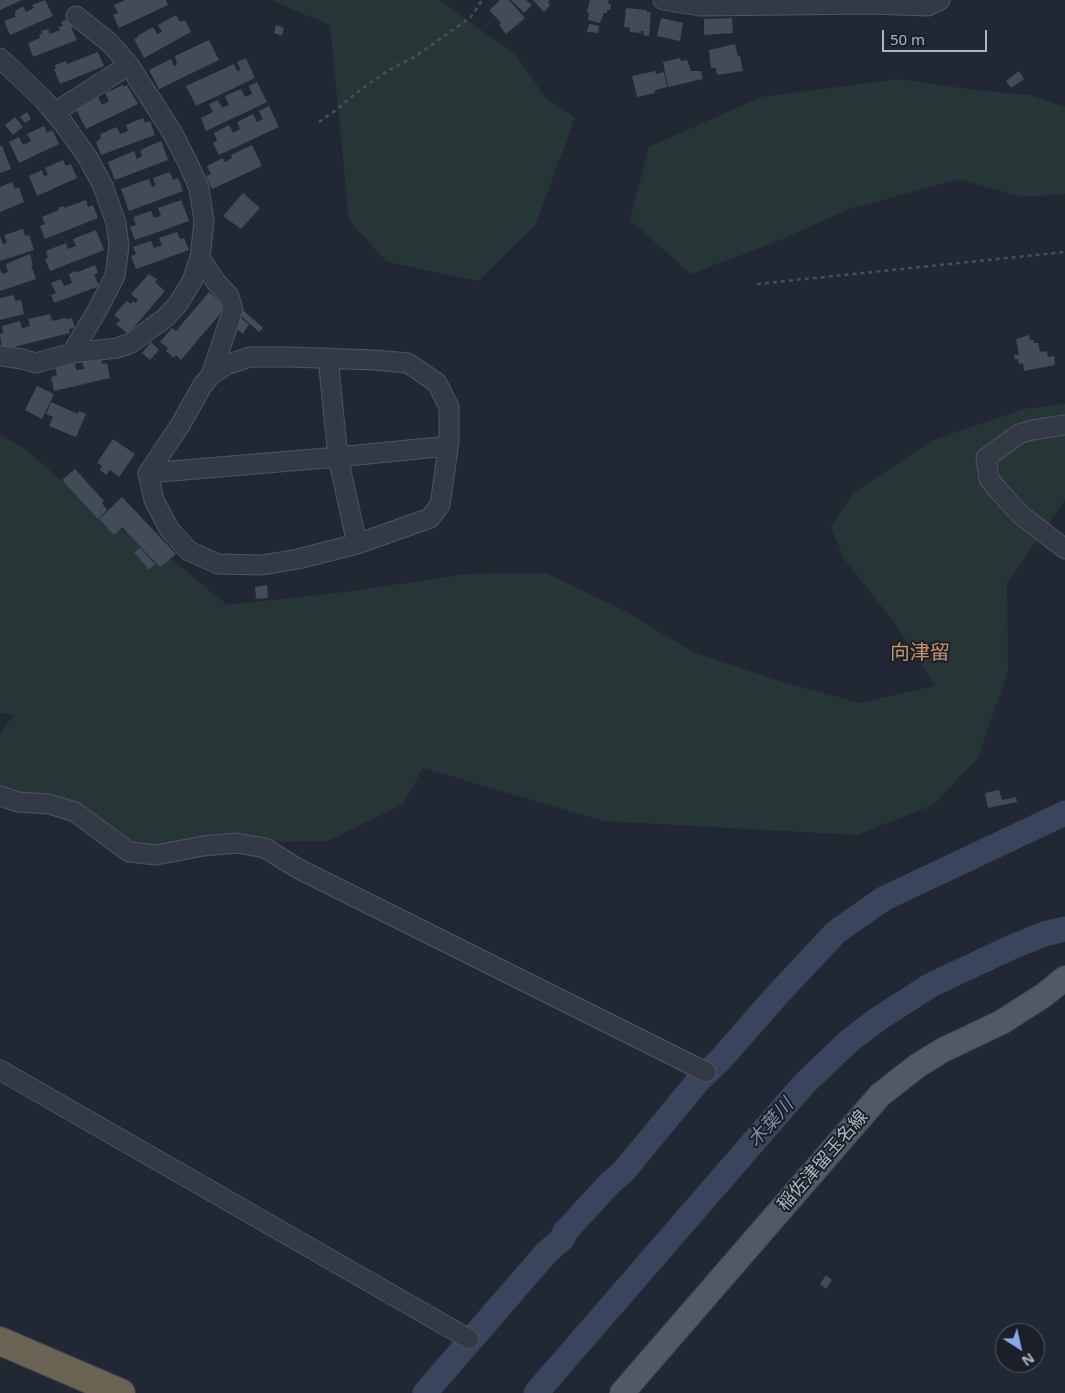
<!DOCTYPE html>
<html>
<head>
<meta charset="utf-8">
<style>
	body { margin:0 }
	#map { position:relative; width:1065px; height:1393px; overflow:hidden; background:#212834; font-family:"Noto Sans",sans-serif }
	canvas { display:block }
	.north { position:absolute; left:995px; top:1323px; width:50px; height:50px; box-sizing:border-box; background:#1a1f29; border:1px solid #555b66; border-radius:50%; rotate:145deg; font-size:14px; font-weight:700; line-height:20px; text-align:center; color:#aeb5c1 }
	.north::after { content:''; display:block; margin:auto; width:18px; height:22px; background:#88aaed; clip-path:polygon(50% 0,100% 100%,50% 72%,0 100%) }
	.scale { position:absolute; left:882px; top:30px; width:105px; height:22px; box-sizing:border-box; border:2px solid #aeb5c1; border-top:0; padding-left:6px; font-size:15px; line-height:18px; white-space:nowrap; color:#aeb5c1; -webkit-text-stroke:4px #1a1f29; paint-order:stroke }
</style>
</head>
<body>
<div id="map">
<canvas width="1065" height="1393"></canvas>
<div class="north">N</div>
<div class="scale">50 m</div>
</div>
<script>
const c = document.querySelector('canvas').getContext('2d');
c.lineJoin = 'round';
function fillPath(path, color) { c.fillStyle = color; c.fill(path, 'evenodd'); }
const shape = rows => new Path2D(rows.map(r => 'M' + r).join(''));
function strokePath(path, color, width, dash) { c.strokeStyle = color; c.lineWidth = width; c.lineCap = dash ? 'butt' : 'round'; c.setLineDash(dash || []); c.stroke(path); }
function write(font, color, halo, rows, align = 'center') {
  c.font = font + ' "Noto Sans","Noto Sans JP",sans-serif'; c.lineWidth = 4; c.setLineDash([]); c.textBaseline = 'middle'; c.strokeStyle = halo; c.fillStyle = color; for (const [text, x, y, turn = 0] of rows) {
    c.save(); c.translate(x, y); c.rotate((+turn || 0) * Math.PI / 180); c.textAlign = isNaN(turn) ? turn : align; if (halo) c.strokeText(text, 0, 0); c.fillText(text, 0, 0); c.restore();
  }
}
const green = shape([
	[271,0,439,0,516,55,546,98,575,118,535,225,478,281,387,262,349,220,330,25],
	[899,79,975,90,1029,95,1065,107,1065,194,1020,197,960,179,849,209,778,241,691,274,630,220,649,147,761,97],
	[1065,404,1065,500,1007,583,1008,671,978,758,933,805,857,835,603,821,423,768,403,804,328,841,236,843,129,852,75,812,0,794,0,735,13,715,0,713,0,435,27,450,103,518,174,561,227,605,346,592,467,574,546,573,625,611,693,652,786,683,860,703,935,686,894,622,844,559,831,527,854,492,934,440,1023,409]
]);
const river = shape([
	[425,1393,546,1253,563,1238,564,1233,610,1183,623,1172,698,1081,721,1059,778,994,836,932,883,899,1065,813],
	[536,1393,783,1108,805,1083,849,1041,878,1019,931,985,1012,947,1044,934,1065,929]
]);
const building = shape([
	[0,0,22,0,0,10],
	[45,0,53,16,10,35,4,21,17,16,15,16,15,11,23,6,26,12,34,8,32,5],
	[125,0,166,0,168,5,119,28,113,15,118,13,114,5],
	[500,0,509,0,525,18,506,34,499,25,501,23,489,10],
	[511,0,526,0,532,5,524,13],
	[533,0,550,0,548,2,550,5,544,12],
	[590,0,609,0,608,4,611,4,610,10,607,10,607,13,604,13,600,23,588,20,589,13,587,12],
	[626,8,647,10,647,12,651,12,649,36,643,35,644,31,641,31,641,33,630,32,630,28,624,27],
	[176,15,180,22,185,20,191,32,144,58,134,39,138,37,137,36,153,27,157,34,162,32,158,25],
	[71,18,74,26,71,27,77,40,33,57,28,43,40,38,39,35,42,33,41,31,48,29,50,34,60,30,58,27,63,26,61,22],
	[661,18,683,23,680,41,657,36],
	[732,18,733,33,704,35,704,19],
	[589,24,599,26,598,33,587,32],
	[276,25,284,28,282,36,274,33],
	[209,40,219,60,159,89,149,70,171,59,174,66,177,64,175,56],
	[735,44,738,56,740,56,743,71,717,75,716,68,711,68,709,50],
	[98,52,104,66,60,84,54,69,56,69,55,65,66,61,67,64],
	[246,58,255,78,196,106,186,86,234,64,237,71,241,70,237,62],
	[680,58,681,61,687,60,691,71,701,71,703,79,668,87,663,62],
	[656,71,656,74,664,72,667,87,655,90,655,93,637,97,632,76],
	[1019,71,1024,79,1011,88,1006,81],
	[257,82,267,102,206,131,201,118,213,112,209,104,218,100,222,108,229,105,225,96,241,89,245,97,252,94,249,86],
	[123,85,123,87,127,85,138,104,86,129,75,107,98,97,102,105,109,101,105,93],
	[269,106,279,127,219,155,213,143,217,141,214,133,229,125,233,133,240,129,237,122,253,114,257,122,263,119,259,111],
	[27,112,31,119,25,123,20,117],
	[15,117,23,127,13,135,5,125],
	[143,118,145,123,150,121,155,135,101,155,96,142,101,138,100,134,117,127,120,134,128,131,126,125],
	[44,126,47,133,52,130,59,144,19,163,9,142,19,137,23,145,31,141,27,134],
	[161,141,168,160,115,180,108,162,134,151,137,159,142,156,140,150],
	[252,145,262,166,212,189,206,176,211,174,207,166,223,158,225,162,232,158,231,155],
	[0,146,2,146,11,169,0,173],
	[63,160,66,166,71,164,77,178,37,196,29,176,42,170,44,176,48,175,45,168],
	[170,172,173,180,178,178,183,191,129,211,121,189,149,179,152,187,156,186,153,178],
	[12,182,15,189,19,187,24,202,0,212,0,187],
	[243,193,260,208,241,229,223,216],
	[86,200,88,207,93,205,98,218,45,239,40,226,45,224,42,217,59,210,58,208,63,206,64,208],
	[181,200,189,221,135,240,130,227,136,225,133,217,151,211,154,218,161,216,158,208],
	[23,229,25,236,29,235,34,250,0,261,0,236,3,244,7,243,4,235],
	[96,230,104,250,50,271,45,259,48,258,46,252,48,250,66,243,68,249,76,246,73,239],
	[177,232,180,239,184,238,189,250,136,269,131,256,136,254,133,247,151,241,154,248,162,245,159,238],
	[30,254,33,265,31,265,36,279,0,291,0,269,2,274,8,272,6,264],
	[95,265,98,273,94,274,99,286,54,303,51,295,56,293,51,283,61,279,64,286,72,283,69,274,77,271,78,272],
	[149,274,157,279,155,282,165,291,128,334,116,324,120,320,114,315,127,301,131,304,133,301,135,303,138,300,131,294],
	[209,292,226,307,181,360,176,355,174,358,166,351,168,348,160,342,172,328,176,331],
	[14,295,15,301,21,300,24,314,0,320,0,298],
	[244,311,263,328,259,332,240,315],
	[50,314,52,321,65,318,66,319,72,318,75,328,69,329,70,333,2,350,0,334,3,333,2,326,20,321,22,328,30,326,28,319],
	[239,317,249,324,243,334,232,326],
	[1029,335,1030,340,1034,340,1034,343,1038,343,1040,352,1047,351,1048,357,1054,356,1055,365,1024,371,1023,363,1019,364,1018,359,1015,359,1014,355,1019,355,1016,339],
	[151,342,159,350,150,360,142,353],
	[101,357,102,364,107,363,110,378,54,391,51,377,57,375,55,367,75,363,76,370,84,369,82,361],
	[37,386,54,394,42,419,25,410],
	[51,402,78,414,79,411,86,414,76,437,49,426,53,417,46,414],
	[113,439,135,454,119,477,110,470,106,475,100,470,102,466,97,463],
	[75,469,104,501,102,503,107,510,98,519,62,480],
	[122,497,176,554,160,567,122,527,114,535,99,519],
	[140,548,155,564,149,570,134,552],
	[267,585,268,598,256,599,255,587],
	[999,790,1002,800,1016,797,1017,802,988,808,985,793],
	[826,1275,832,1280,826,1289,820,1284]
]);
const path = shape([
	[319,122,336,110,355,94,387,71,416,56,471,17,482,0],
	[757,284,1065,252]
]);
const minor = shape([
	[663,0,700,6,871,4,928,6,940,0],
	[0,58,43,99,64,124,88,158,103,186,116,223,119,246,115,276,98,309,72,353],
	[55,112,129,65],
	[200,258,216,282,229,296,233,310,211,375],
	[0,356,22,359,36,363,72,353,117,348,131,343,165,318,178,304,192,281,200,258,204,221,199,188,188,163,172,132,129,65,110,43,76,16],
	[250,357,289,357,375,360,408,363,437,383,449,407,449,441,440,505,430,518,357,544,298,559,262,565,218,564,189,551,169,529,154,500,148,473,181,424,202,386,211,375,226,365,250,357],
	[328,358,338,457,448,446],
	[1065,425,1032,430,1019,434,986,458,989,479,998,490,1021,515,1065,549],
	[148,473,338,457,357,544],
	[0,796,18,802,49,804,75,812,129,852,156,855,203,846,236,843,265,848,297,868,706,1072],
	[0,1070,469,1339]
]);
const major = shape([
	[622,1393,880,1095,917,1066,943,1050,1002,1022,1044,995,1065,978]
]);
const highway = shape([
	[0,1341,121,1393]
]);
const streetNames = [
	["稲佐津留玉名線",823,1161,-49]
];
const waterNames = [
	["木葉川",771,1123,-48]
];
const quarterNames = [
	["向津留",920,653]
];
fillPath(green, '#263637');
strokePath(river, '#38455c', 25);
fillPath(building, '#424b58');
strokePath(minor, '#4f555f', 21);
strokePath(major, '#3e434e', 26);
strokePath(highway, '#3c424c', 30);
strokePath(path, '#425154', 2.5, [4, 4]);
strokePath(minor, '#343a45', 19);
strokePath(major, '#525965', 24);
strokePath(highway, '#6a6252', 28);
write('18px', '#aeb5c1', '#1a1f29', streetNames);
write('italic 19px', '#798ba8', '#1a1f29', waterNames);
write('20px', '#c89463', '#1a1f29', quarterNames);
</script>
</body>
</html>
